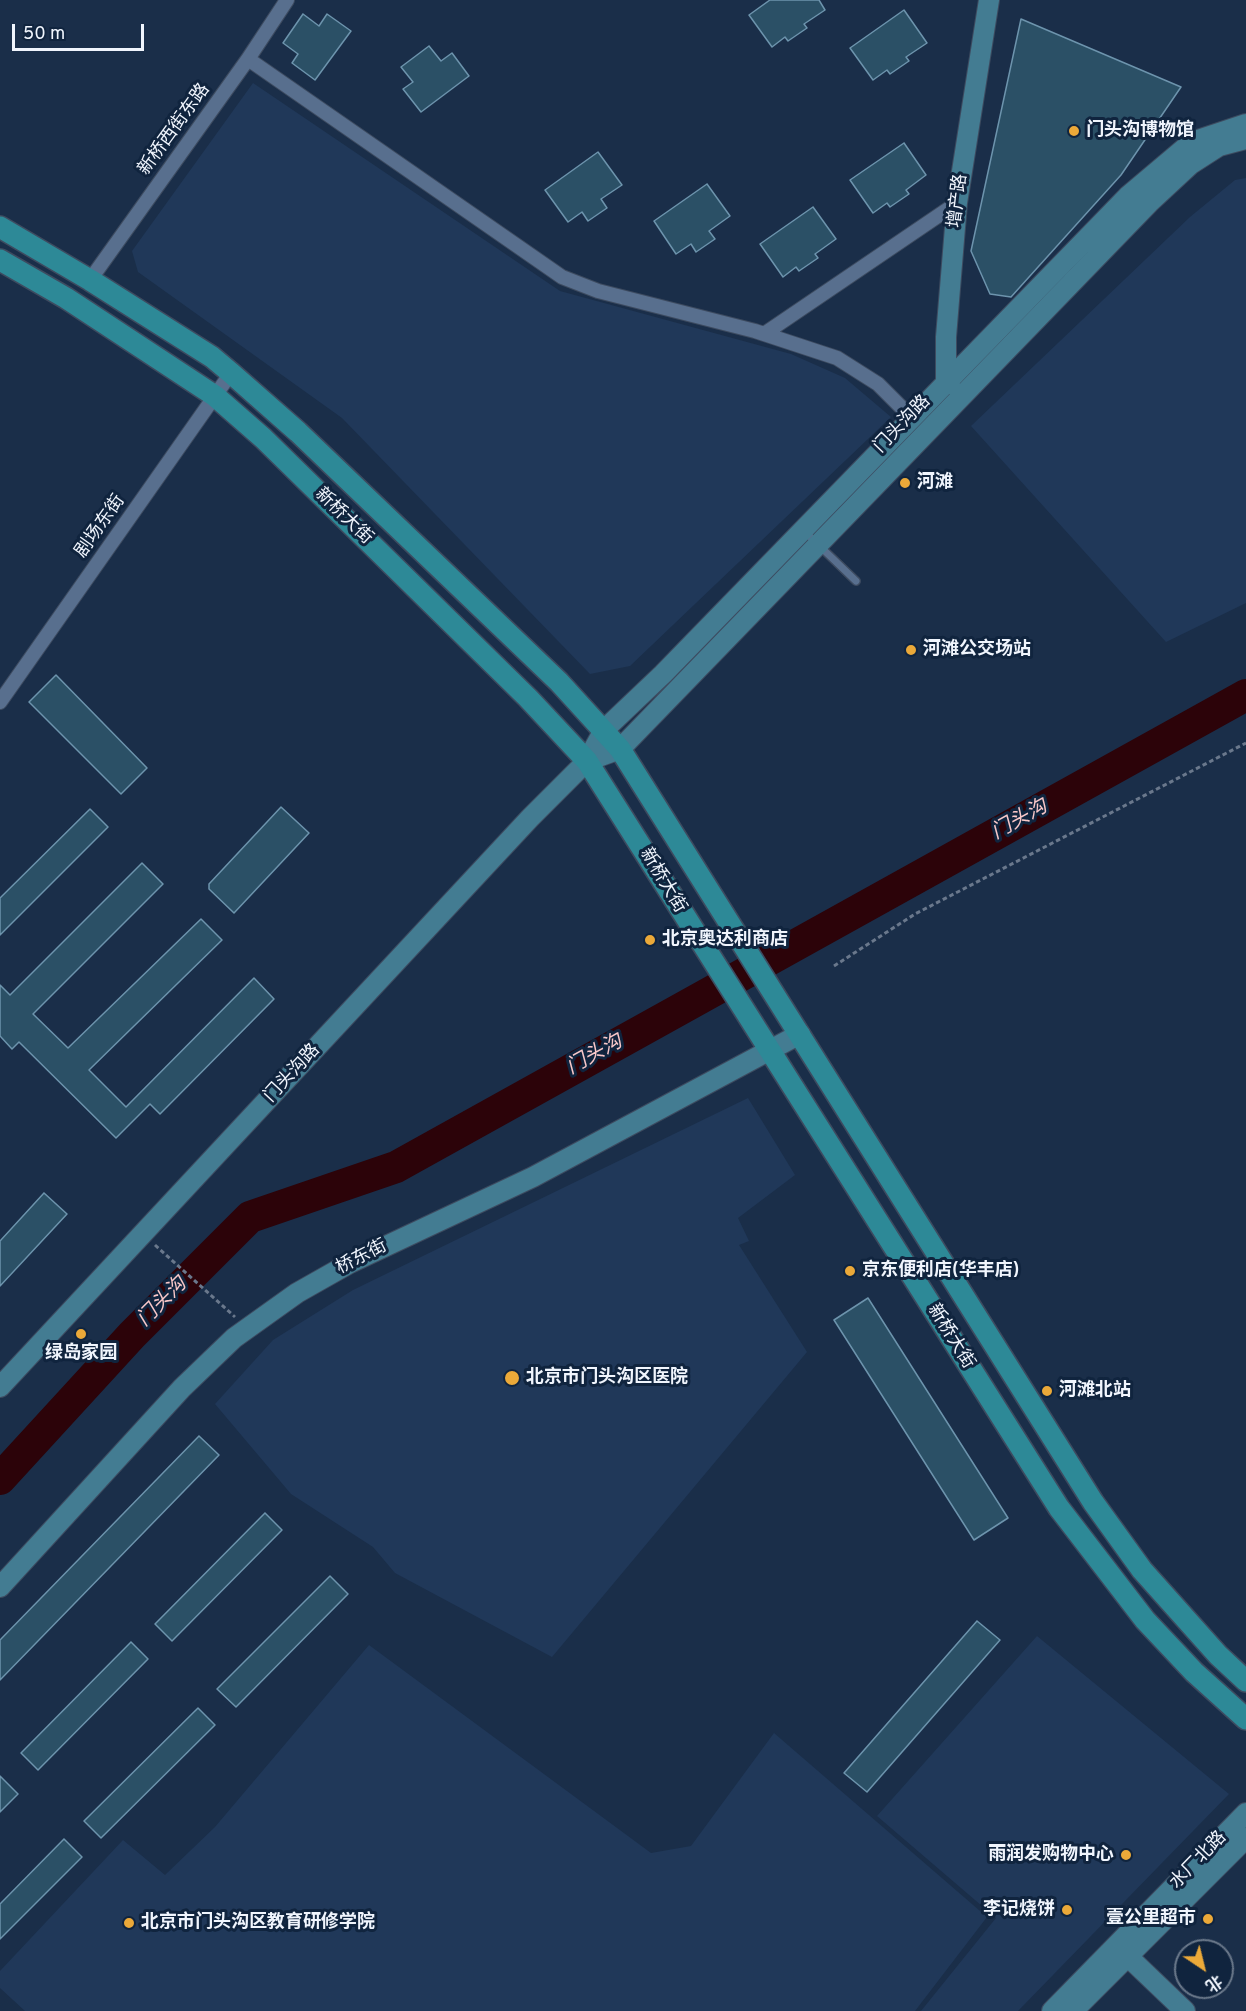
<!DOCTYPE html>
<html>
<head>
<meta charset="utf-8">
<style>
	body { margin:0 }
	#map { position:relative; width:1246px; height:2011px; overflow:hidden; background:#1a2e49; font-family:Overpass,"Noto Sans SC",sans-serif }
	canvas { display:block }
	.north { position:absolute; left:1174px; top:1939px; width:60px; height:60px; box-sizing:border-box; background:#10243e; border:2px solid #6a788a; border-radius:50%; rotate:145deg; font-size:16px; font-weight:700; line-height:24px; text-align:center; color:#f0f5fd }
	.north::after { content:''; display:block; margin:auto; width:21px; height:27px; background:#eba939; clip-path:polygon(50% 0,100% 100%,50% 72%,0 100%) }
	.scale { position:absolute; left:12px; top:24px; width:132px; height:27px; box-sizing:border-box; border:3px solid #f0f5fd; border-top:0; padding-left:8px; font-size:18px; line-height:21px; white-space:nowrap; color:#f0f5fd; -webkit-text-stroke:4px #10243e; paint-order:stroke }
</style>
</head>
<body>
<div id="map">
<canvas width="1246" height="2011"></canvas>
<div class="north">北</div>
<div class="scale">50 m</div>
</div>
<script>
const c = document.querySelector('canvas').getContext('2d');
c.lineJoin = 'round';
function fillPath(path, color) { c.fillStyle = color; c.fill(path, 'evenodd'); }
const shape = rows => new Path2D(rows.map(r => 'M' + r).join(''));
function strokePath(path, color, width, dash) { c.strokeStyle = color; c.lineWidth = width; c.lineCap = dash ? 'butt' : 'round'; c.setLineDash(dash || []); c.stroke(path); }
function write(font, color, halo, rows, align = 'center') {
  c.font = font + ' Overpass,"Noto Sans SC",sans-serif'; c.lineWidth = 6; c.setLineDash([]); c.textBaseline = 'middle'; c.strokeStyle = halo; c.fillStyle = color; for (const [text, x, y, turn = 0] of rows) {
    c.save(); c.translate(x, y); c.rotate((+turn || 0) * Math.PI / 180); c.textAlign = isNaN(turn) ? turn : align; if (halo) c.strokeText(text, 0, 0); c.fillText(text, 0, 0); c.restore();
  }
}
const built = shape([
	[253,83,560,291,791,354,845,378,891,417,630,666,590,674,342,418,138,272,132,251],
	[1246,178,1246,603,1166,642,971,426,1190,217,1235,180],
	[748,1098,795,1175,738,1218,749,1241,739,1245,807,1352,552,1657,395,1573,373,1547,291,1494,215,1404,273,1340,353,1290],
	[1037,1636,1229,1794,1018,2011,921,2011,996,1918,877,1816],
	[369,1645,651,1853,691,1846,774,1733,987,1917,915,2011,25,2011,0,1988,0,1971,123,1840,165,1875,215,1827]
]);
const river = shape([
	[0,1479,132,1335,250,1217,396,1167,1246,695]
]);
const building = shape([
	[770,0,819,0,825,10,804,24,807,28,788,41,785,37,772,47,749,15,770,0],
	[904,10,927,43,906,57,909,61,890,74,887,70,873,80,850,48,904,10],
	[303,14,319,26,327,14,351,31,315,80,292,63,298,54,283,43,303,14],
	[1021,19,1181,87,1121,175,1011,297,990,294,971,251,1021,19],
	[429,46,441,61,452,53,469,76,421,112,403,89,413,82,401,67,429,46],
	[904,143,926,175,906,190,909,194,890,207,887,203,873,213,850,180,904,143],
	[598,152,622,185,601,199,607,208,588,221,582,212,568,222,545,190,598,152],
	[707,184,730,216,709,231,715,239,696,252,691,244,676,254,654,221,707,184],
	[813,207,836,239,815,254,818,258,799,271,796,267,783,277,760,244,813,207],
	[56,675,147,768,121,794,29,702,56,675],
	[281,807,309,833,234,913,209,889,209,884,281,807],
	[90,809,108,827,0,935,0,898,90,809],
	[142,863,163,884,33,1014,68,1048,201,919,222,940,89,1070,126,1107,254,978,274,999,160,1114,150,1104,116,1138,19,1042,12,1049,0,1036,0,985,10,995,142,863],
	[44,1193,67,1214,0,1286,0,1241,44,1193],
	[868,1298,1008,1518,974,1540,834,1320,868,1298],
	[199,1436,219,1455,0,1680,0,1640,199,1436],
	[265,1513,282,1530,172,1641,155,1624,265,1513],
	[330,1576,348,1594,236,1707,217,1689,330,1576],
	[977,1621,1000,1640,867,1792,844,1773,977,1621],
	[131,1642,148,1659,38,1770,21,1753,131,1642],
	[198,1708,215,1725,101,1838,84,1821,198,1708],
	[0,1776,18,1794,0,1812,0,1776],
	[64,1839,82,1857,0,1939,0,1904,64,1839]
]);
const path = shape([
	[834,966,915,914,1246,743],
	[155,1245,235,1317]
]);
const lane = shape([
	[804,531,856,581]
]);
const street = shape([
	[248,59,562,277,598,291,755,331,837,358,878,384,911,417],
	[90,280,248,59,287,0],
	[764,334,957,203],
	[0,702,231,373]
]);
const secondary = shape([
	[950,384,946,380,946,337,957,203,989,0],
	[587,761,620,749,1149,203,1191,164,1219,146,1246,139],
	[0,1387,530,818,587,761,604,730,663,674,1128,196,1192,142,1246,124],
	[0,1587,182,1388,234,1338,297,1293,350,1263,533,1177,800,1034],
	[1118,1947,1185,2011],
	[1052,2011,1246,1813],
	[1073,2011,1246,1838]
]);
const primary = shape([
	[0,227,90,280,212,357,231,373,298,432,559,682,620,749,1093,1502,1142,1570,1218,1655,1246,1681],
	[0,260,66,298,215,396,263,438,528,698,587,761,1059,1508,1145,1620,1194,1672,1246,1719]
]);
const markers = [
	[1074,131,6,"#eba939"],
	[905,483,6,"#eba939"],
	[911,650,6,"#eba939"],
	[650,940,6,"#eba939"],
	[850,1271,6,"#eba939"],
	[81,1334,6,"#eba939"],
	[512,1378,8,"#eba939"],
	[1047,1391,6,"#eba939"],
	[1126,1855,6,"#eba939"],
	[1067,1910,6,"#eba939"],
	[1208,1919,6,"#eba939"],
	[129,1923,6,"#eba939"]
];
const streetNames = [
	["新桥西街东路",175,130,-54],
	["增产路",959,201,-83],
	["门头沟路",903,425,-46],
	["新桥大街",343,517,44],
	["剧场东街",101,527,-55],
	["新桥大街",662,881,59],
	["门头沟路",293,1074,-47],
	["桥东街",362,1258,-27],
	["新桥大街",950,1337,58],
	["水厂北路",1199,1861,-46]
];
const poiNames = [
	["门头沟博物馆",1086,131],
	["河滩",917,483],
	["河滩公交场站",923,650],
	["北京奥达利商店",662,940],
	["京东便利店(华丰店)",862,1271],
	["绿岛家园",81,1354,"center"],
	["北京市门头沟区医院",526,1378],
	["河滩北站",1059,1391],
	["雨润发购物中心",1114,1855,"right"],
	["李记烧饼",1055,1910,"right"],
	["壹公里超市",1196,1919,"right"],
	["北京市门头沟区教育研修学院",141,1923]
];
const waterNames = [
	["门头沟",1020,821,-29],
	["门头沟",595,1056,-29],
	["门头沟",163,1303,-45]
];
fillPath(built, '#203859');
strokePath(river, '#2c0309', 32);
fillPath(building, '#2b5066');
strokePath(building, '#6d94ad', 1.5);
strokePath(lane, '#3d4b60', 10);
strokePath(street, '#3d4b60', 16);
strokePath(secondary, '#3d4b60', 22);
strokePath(primary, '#3d4b60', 24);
strokePath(path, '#6a788c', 3, [4.5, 3]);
strokePath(lane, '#586f8e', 7);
strokePath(street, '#586f8e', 14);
strokePath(secondary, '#437c92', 20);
strokePath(primary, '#2d8997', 21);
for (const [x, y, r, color] of markers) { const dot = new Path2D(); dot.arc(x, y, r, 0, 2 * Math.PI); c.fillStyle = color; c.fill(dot); strokePath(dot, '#10243e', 2); }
write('18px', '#f0f5fd', '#10243e', streetNames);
write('bold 18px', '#f0f5fd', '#10243e', poiNames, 'left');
write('italic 20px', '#fac8c9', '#10243e', waterNames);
</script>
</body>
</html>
